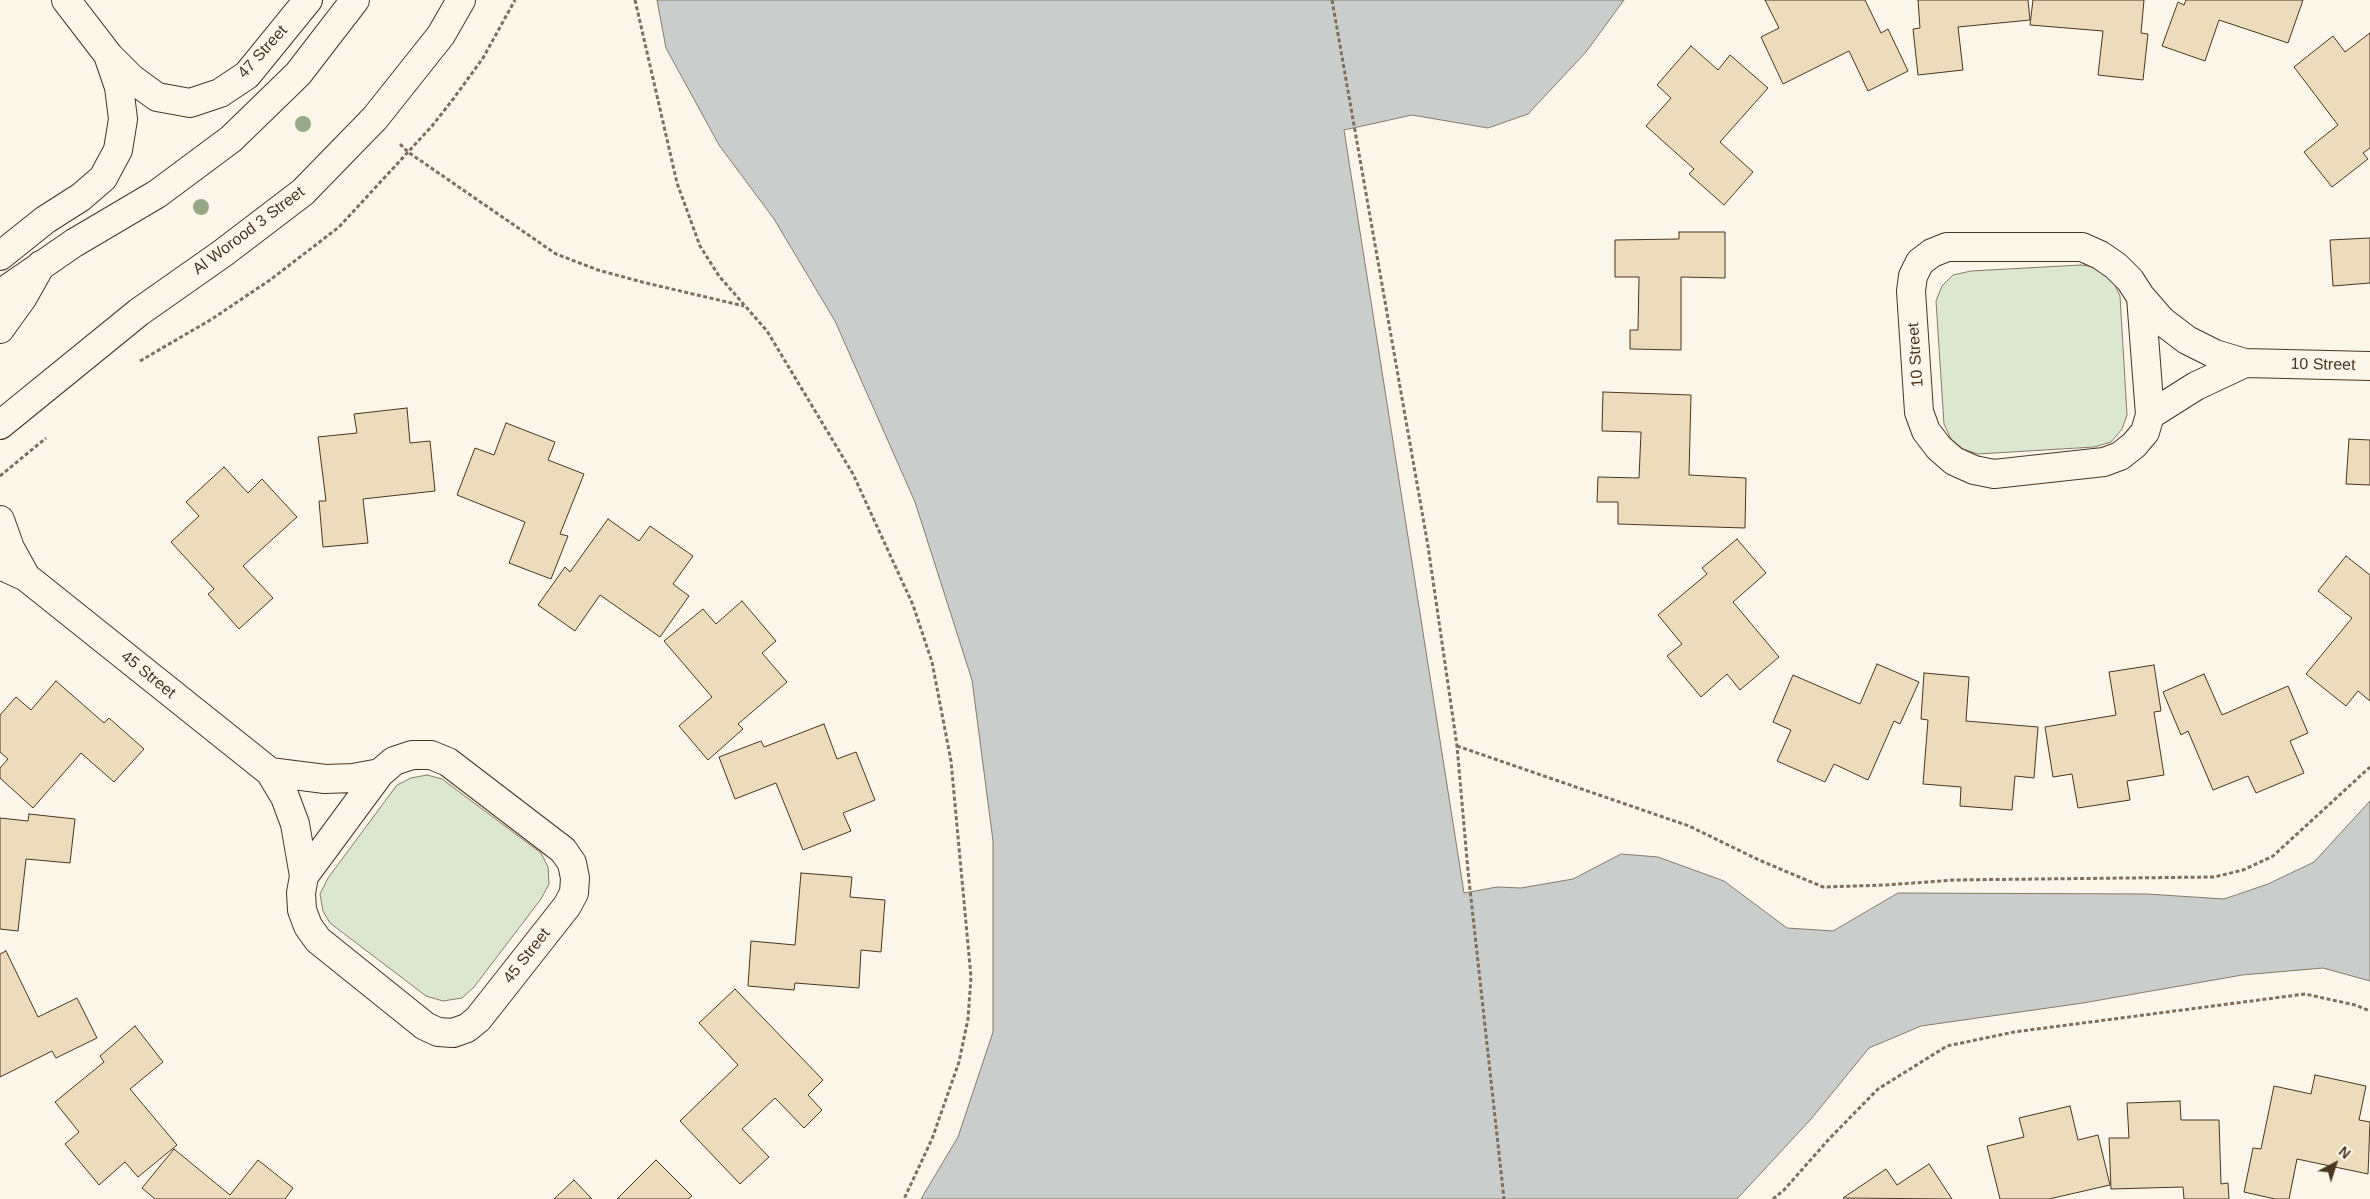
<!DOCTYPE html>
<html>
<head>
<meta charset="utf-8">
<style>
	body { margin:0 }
	#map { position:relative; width:2370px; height:1199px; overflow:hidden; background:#fbf6e9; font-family:Helvetica,sans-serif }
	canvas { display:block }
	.north { position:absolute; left:2310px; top:1139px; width:50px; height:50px; -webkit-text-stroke:4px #fbf6e9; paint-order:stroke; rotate:40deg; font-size:14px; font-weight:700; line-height:20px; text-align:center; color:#4a3520 }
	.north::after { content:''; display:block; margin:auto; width:18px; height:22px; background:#4a3520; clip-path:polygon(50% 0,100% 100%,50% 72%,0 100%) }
</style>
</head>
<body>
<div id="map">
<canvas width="2370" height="1199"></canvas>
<div class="north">N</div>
</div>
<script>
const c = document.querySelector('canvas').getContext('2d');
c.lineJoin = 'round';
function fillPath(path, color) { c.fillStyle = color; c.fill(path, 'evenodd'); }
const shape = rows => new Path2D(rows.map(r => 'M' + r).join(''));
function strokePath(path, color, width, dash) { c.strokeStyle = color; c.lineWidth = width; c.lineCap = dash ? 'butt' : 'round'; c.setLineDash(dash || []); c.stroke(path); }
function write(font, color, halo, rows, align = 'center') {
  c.font = font + ' Helvetica,sans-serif'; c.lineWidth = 4; c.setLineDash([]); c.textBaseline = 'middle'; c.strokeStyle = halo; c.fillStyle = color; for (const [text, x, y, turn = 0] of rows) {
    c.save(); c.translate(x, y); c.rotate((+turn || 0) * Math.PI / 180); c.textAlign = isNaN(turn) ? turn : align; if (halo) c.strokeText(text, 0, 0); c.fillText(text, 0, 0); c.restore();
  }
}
const green = shape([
	[2081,265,2097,267,2112,279,2120,296,2127,415,2122,429,2111,442,2094,447,1978,454,1963,449,1951,439,1944,424,1936,301,1942,286,1953,275,1971,271,2081,265],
	[427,775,442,779,541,853,548,867,549,884,541,899,474,987,462,998,443,1001,426,996,330,923,323,911,320,894,328,878,397,785,411,778,427,775]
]);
const water = shape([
	[657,0,1624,0,1586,52,1528,114,1488,128,1412,115,1344,130,1464,893,1497,887,1521,888,1573,879,1621,854,1658,857,1724,881,1787,928,1833,931,1898,893,2147,894,2224,899,2268,884,2314,862,2370,801,2370,981,2323,968,2242,975,2083,1003,1921,1026,1869,1048,1811,1119,1737,1199,921,1199,958,1137,993,1032,993,841,972,680,915,502,835,321,774,219,719,145,666,48,657,0]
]);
const building = shape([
	[1765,0,1865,0,1881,33,1888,29,1908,71,1868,91,1849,51,1783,84,1761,37,1779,28,1765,0],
	[1918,0,2028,0,2030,20,1958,27,1963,70,1918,75,1913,29,1920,28,1918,0],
	[2033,0,2144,0,2141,33,2148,34,2143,80,2098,75,2103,31,2030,25,2033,0],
	[2186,0,2303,0,2288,43,2219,20,2205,61,2162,46,2178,2,2184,5,2186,0],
	[2370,33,2370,148,2363,153,2368,159,2332,187,2304,152,2338,125,2294,67,2333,36,2345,52,2370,33],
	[1691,46,1718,70,1730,55,1768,88,1720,142,1753,172,1724,205,1689,174,1694,169,1646,126,1671,98,1657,85,1691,46],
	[1679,232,1725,232,1725,278,1681,277,1681,350,1630,349,1630,330,1638,330,1639,277,1615,277,1615,240,1679,239,1679,232],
	[2370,238,2370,283,2333,286,2330,240,2370,238],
	[1603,392,1691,395,1689,475,1746,478,1745,528,1618,524,1618,502,1597,502,1598,477,1639,478,1641,432,1602,431,1603,392],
	[407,408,410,443,430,441,435,491,363,499,368,543,323,547,319,501,326,501,318,437,357,433,354,414,407,408],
	[506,423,555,442,548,460,584,474,560,534,568,536,551,579,509,563,525,522,457,495,475,448,494,455,506,423],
	[2349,439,2370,440,2370,485,2346,484,2349,439],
	[224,467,248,493,262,479,297,517,243,566,273,598,239,629,208,594,214,589,171,542,199,516,186,502,224,467],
	[608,519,639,541,650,526,693,556,673,584,689,596,660,637,600,595,575,631,538,605,565,567,570,572,608,519],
	[1737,539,1766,573,1733,602,1779,657,1740,690,1727,674,1701,697,1667,656,1682,644,1658,615,1707,574,1702,568,1737,539],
	[2346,556,2370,575,2370,701,2358,691,2346,706,2306,674,2352,618,2318,591,2346,556],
	[742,601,776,641,762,653,787,682,738,724,743,729,708,760,679,726,712,697,664,641,703,609,716,624,742,601],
	[1877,664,1919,682,1900,724,1894,721,1868,780,1834,764,1825,782,1777,761,1791,730,1773,722,1793,675,1860,704,1877,664],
	[2154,665,2161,711,2154,712,2164,775,2127,781,2130,800,2078,808,2072,774,2053,777,2045,727,2116,715,2109,672,2154,665],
	[1924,673,1969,677,1966,721,2038,727,2034,778,2015,776,2012,810,1960,806,1961,787,1923,784,1928,720,1921,719,1924,673],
	[2204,674,2222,715,2288,686,2308,733,2290,741,2304,773,2256,793,2248,776,2213,790,2188,731,2181,735,2163,692,2204,674],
	[56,681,104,723,109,718,144,749,114,782,81,753,33,808,0,778,0,768,8,759,0,752,0,715,16,697,31,710,56,681],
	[824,724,837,759,856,752,875,800,843,813,851,831,803,850,776,783,735,799,719,757,761,741,764,747,824,724],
	[29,814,75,819,70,863,26,859,18,931,0,929,0,818,28,821,29,814],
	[801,873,852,877,850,897,885,900,881,952,861,950,859,988,795,983,794,990,748,986,751,941,795,945,801,873],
	[6,951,38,1017,77,998,97,1038,56,1058,52,1051,0,1077,0,954,6,951],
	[735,989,823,1080,808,1095,822,1110,804,1128,775,1098,742,1129,769,1157,740,1184,680,1121,738,1065,699,1023,735,989],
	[135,1026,163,1062,130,1089,177,1145,138,1177,125,1162,99,1185,65,1144,79,1132,55,1102,104,1062,100,1056,135,1026],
	[2315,1075,2366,1086,2359,1120,2370,1122,2368,1174,2297,1159,2289,1199,2275,1199,2244,1192,2253,1148,2261,1149,2274,1086,2311,1094,2315,1075],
	[2180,1101,2181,1120,2219,1120,2221,1184,2228,1183,2229,1199,2184,1199,2183,1187,2111,1189,2109,1138,2129,1138,2127,1103,2180,1101],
	[2070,1106,2078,1140,2098,1135,2110,1185,2049,1199,2000,1199,1987,1146,2024,1137,2019,1118,2070,1106],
	[174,1149,230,1195,258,1160,293,1188,285,1199,155,1199,142,1188,174,1149],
	[656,1160,692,1196,688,1199,617,1199,656,1160],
	[1929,1164,1952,1199,1843,1198,1886,1169,1897,1185,1929,1164],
	[574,1180,592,1199,554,1199,574,1180]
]);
const path = shape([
	[635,0,677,183,700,246,719,276,767,331,853,474,913,605,932,662,951,761,971,977,968,1019,959,1062,932,1139,904,1199],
	[1332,0,1428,546,1457,746,1468,871,1504,1199],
	[400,144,408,152,556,254,598,270,642,282,744,306],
	[140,361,212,319,270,280,339,227,432,126,454,98,483,58,515,0],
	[0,476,46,438],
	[1457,746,1689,826,1759,860,1823,887,1886,885,1954,880,2214,877,2243,870,2273,856,2370,767],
	[1773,1199,1784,1190,1829,1139,1878,1089,1947,1046,2014,1032,2305,994,2355,1005,2370,1011]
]);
const minor = shape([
	[66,0,109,56,131,78,157,97,190,103,220,93,247,75,308,0],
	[1947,247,2082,247,2100,255,2116,266,2130,280,2141,297,2150,415,2145,432,2134,445,2120,456,2104,462,1994,474,1974,470,1954,461,1939,448,1926,431,1919,412,1911,291,1913,276,1920,262,1932,253,1947,247],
	[0,256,45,220,81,197,103,178,118,150,123,119,119,87,109,58],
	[2141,297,2162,321,2187,340,2215,354,2245,363,2370,366],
	[0,329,23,297,41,265],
	[2150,415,2196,386,2245,363],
	[0,520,10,548,26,577],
	[0,565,26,577,270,772,285,797,295,824,304,876],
	[270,772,325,779,353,778,380,773,394,761,412,755,431,755,448,762,563,850,572,863,575,878,574,893,567,906,478,1019,467,1028,453,1033,438,1032,425,1026,318,940,308,926,302,910,301,893,304,876,380,773]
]);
const tertiary = shape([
	[0,294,74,243,157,194,231,139,298,74,355,0],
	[0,425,139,312,223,253,303,192,375,118,441,35,461,0]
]);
const trees = [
	[303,124],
	[201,207]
];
const streetNames = [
	["47 Street",263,52,-48],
	["Al Worood 3 Street",249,231,-37],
	["10 Street",1916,355,-94],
	["10 Street",2323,365,1],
	["45 Street",148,675,39],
	["45 Street",527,956,-52]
];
fillPath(green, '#dce7d0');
strokePath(green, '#887966', 1);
fillPath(water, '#c9cecd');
strokePath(water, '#887966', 1);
fillPath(building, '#ecdcbc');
strokePath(building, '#4a3520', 1);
strokePath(minor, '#4a3520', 30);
strokePath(tertiary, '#4a3520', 30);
strokePath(path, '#7f6f5c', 3, [4, 2.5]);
strokePath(minor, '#fbf6e9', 28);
strokePath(tertiary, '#fbf6e9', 28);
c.fillStyle = '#96a887';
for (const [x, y] of trees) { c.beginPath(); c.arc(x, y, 8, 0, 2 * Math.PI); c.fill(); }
write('16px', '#4a3520', '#fbf6e9', streetNames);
</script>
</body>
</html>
